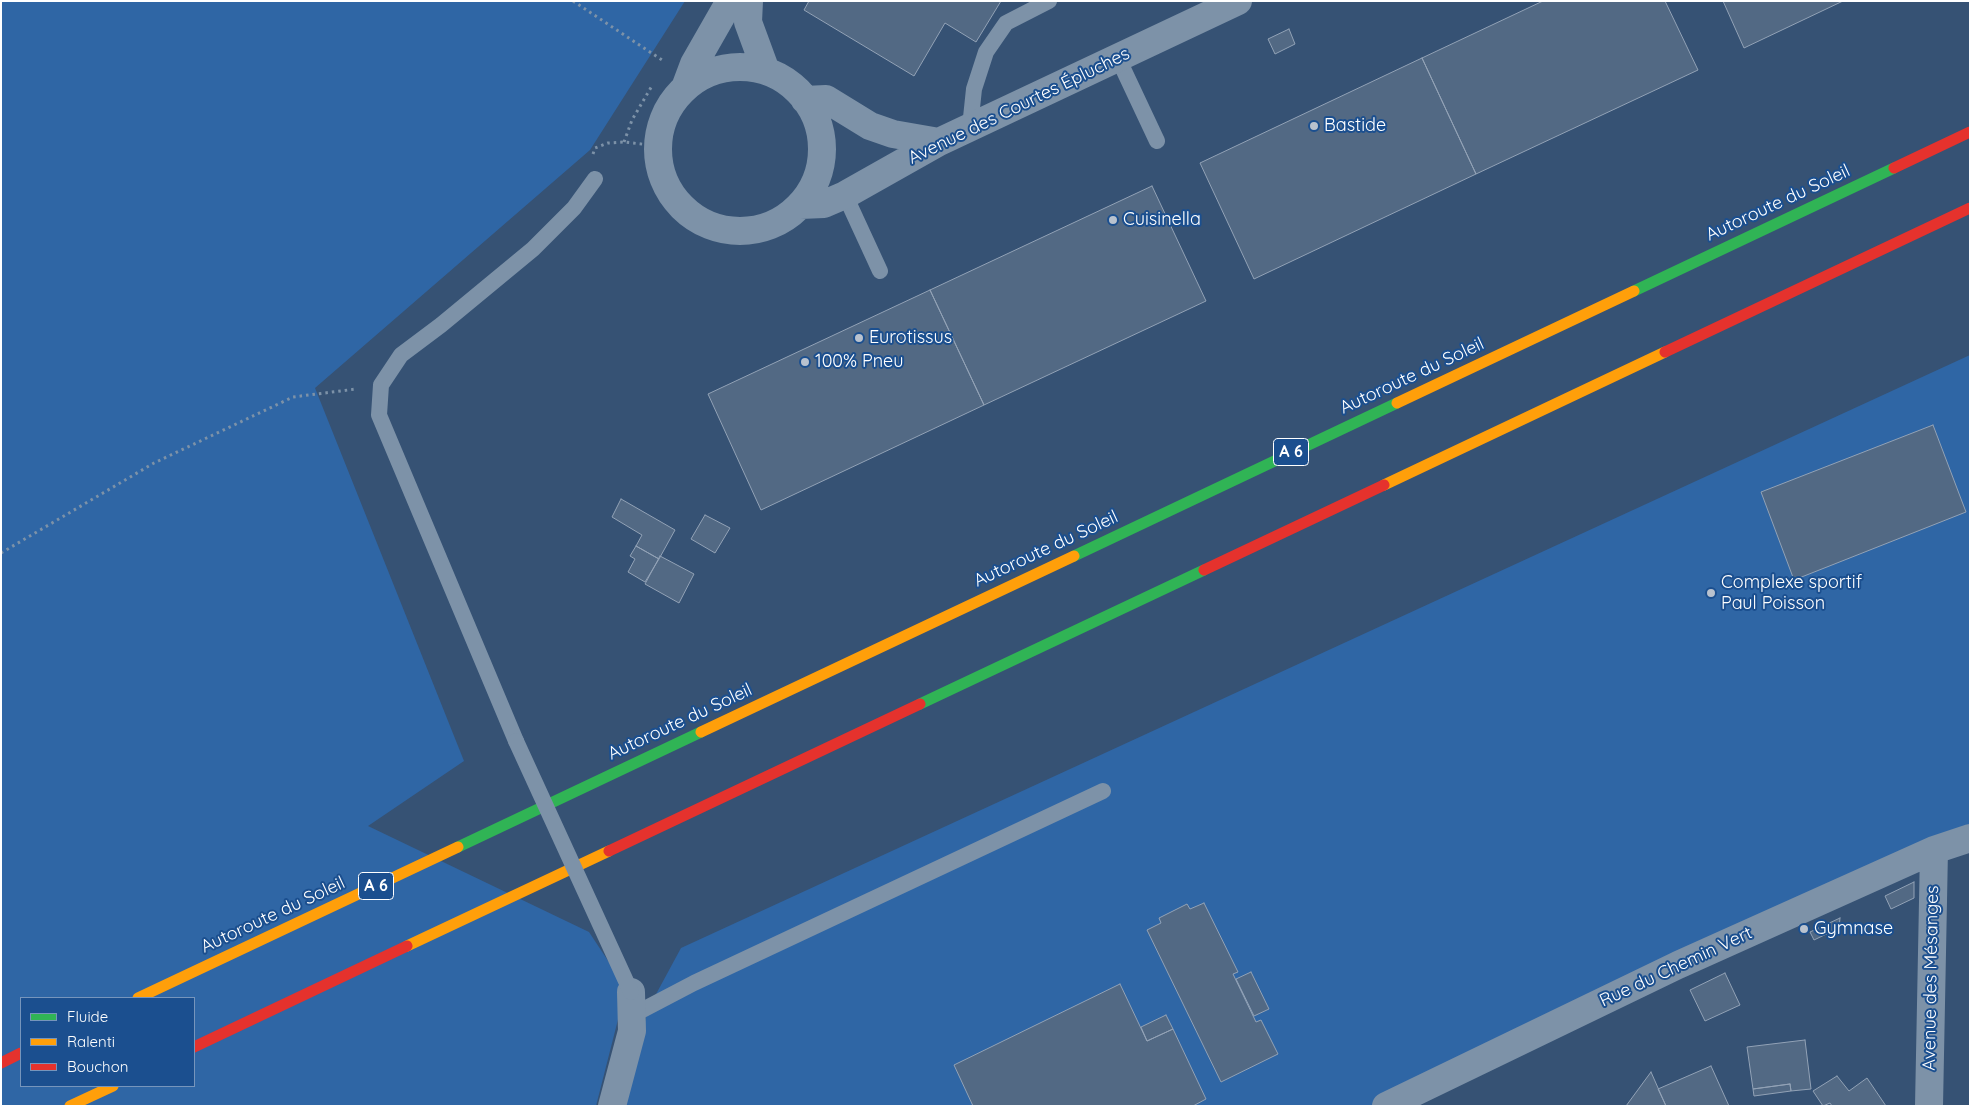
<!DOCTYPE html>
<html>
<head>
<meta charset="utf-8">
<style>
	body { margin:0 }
	#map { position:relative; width:1971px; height:1107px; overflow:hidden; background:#365274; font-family:Quicksand,sans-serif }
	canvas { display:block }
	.frame { position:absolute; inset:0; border:2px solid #fff; pointer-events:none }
	.legend { position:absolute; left:20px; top:997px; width:175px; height:90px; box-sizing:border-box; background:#1b4f8f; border:1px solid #7695bc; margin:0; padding:6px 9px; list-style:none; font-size:15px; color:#fff }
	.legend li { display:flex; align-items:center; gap:10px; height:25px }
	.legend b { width:25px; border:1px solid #7695bc }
</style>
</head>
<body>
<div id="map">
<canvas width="1971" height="1107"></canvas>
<div class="frame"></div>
<ul class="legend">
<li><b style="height:6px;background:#30b455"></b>Fluide</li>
<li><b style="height:6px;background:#ff9f0a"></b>Ralenti</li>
<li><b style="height:6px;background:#e5322d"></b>Bouchon</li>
</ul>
</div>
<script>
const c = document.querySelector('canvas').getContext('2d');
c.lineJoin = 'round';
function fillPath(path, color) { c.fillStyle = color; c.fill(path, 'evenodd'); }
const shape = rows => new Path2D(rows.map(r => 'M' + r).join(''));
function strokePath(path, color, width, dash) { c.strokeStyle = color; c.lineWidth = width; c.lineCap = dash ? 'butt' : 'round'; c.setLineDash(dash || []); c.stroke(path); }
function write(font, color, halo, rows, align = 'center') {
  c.font = font + ' Quicksand,sans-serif'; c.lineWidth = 4; c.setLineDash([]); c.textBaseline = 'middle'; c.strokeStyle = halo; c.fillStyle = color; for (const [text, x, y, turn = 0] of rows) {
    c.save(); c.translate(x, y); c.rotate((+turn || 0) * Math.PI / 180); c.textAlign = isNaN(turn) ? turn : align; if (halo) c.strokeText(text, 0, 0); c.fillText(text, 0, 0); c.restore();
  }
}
const green = shape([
	[1,1,685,1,590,150,315,388,464,761,368,826,589,932,626,988,596,1106,1,1106],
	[21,998,194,998,194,1086,21,1086],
	[1970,355,1970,832,1924,843,1371,1106,624,1106,648,1009,681,948]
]);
const building = shape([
	[809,1,1001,1,976,42,945,23,914,76,804,10,809,1],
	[1543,1,1665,1,1698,70,1476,174,1422,58,1543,1],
	[1723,1,1843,1,1744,48,1723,1],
	[1289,29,1295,44,1275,54,1268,39,1289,29],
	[1422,58,1476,174,1254,279,1200,163,1422,58],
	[1152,186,1206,301,984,405,930,290,1152,186],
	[930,290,984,405,761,510,708,394,930,290],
	[1933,425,1966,512,1794,580,1761,492,1933,425],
	[621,499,675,530,659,559,636,546,642,535,612,517,621,499],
	[705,515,730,528,715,553,691,539,705,515],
	[636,546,659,559,645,582,628,572,635,559,630,556,636,546],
	[660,556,694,574,679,603,645,584,660,556],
	[1914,882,1914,898,1891,909,1885,896,1914,882],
	[1204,903,1238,972,1233,974,1256,1022,1261,1020,1278,1054,1221,1082,1147,930,1161,923,1159,918,1187,904,1190,909,1204,903],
	[1840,918,1839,928,1814,940,1810,932,1840,918],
	[1251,972,1269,1009,1254,1016,1236,979,1251,972],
	[1725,973,1740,1005,1705,1021,1690,990,1725,973],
	[1120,984,1147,1041,1173,1029,1206,1099,1193,1106,973,1106,954,1065,1120,984],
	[1166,1015,1173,1029,1147,1041,1141,1027,1166,1015],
	[1805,1040,1811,1089,1791,1091,1790,1084,1753,1089,1747,1047,1805,1040],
	[1711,1066,1729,1106,1666,1106,1658,1089,1711,1066],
	[1651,1072,1666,1106,1626,1106,1651,1072],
	[1837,1076,1849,1091,1867,1078,1886,1106,1832,1106,1830,1103,1823,1106,1813,1091,1837,1076],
	[1790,1084,1791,1091,1754,1096,1753,1089,1790,1084]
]);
const path = shape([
	[573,1,662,60],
	[624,142,632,120,653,84],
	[593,154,595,148,608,143,624,142,658,146],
	[1,553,154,463,293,397,356,389]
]);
const lane = shape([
	[1118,58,1157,141],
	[970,127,974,89,986,52,1006,23,1049,1],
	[845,195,880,271],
	[516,741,379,415,381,385,401,355,441,325,533,249,574,208,595,179],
	[631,1016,694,983,1103,791]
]);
const street = shape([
	[749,1,748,22,766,71],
	'658 149a82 82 0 1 1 164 0a82 82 0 1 1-164 0Z',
	[685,88,694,64,730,1],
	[805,100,826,99,870,126,893,134,939,142],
	[800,205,824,204,845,195,939,142,1238,1],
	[612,1106,632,1031,631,992],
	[1386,1106,1678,965,1934,850,1970,838],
	[1929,1106,1934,850]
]);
const fast = shape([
	[1634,291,1894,168],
	[1074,556,1397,403],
	[920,704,1204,570],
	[458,847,701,732]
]);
const slow = shape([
	[1397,403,1634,291],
	[1384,485,1665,352],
	[701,732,1074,556],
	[407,946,609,851],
	[138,998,458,847],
	[70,1106,113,1086]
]);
const jam = shape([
	[1894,168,1970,132],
	[1665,352,1970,208],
	[1204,570,1384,485],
	[609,851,920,704],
	[194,1047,407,946],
	[1,1063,21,1053]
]);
const laneBridge = shape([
	[516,741,631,992]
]);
const markers = [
	[1314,126,5,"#b9c2ce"],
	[1113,220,5,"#b9c2ce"],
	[859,338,5,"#b9c2ce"],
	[805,362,5,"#b9c2ce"],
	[1711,593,5,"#b9c2ce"],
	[1804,929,5,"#b9c2ce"]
];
const shields = [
	[1291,452,35],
	[376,886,35]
];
const shieldNames = [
	["A 6",1291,452],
	["A 6",376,886]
];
const streetNames = [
	["Avenue des Courtes Épluches",1019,106,-26],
	["Autoroute du Soleil",1778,203,-25],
	["Autoroute du Soleil",1412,376,-25],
	["Autoroute du Soleil",1046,549,-25],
	["Autoroute du Soleil",680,722,-25],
	["Autoroute du Soleil",273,915,-25],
	["Rue du Chemin Vert",1676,967,-25],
	["Avenue des Mésanges",1931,978,-89]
];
const poiNames = [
	["Bastide",1324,126],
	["Cuisinella",1123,220],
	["Eurotissus",869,338],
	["100% Pneu",815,362],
	["Complexe sportif",1721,583],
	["Paul Poisson",1721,604],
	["Gymnase",1814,929]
];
fillPath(green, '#2f66a5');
fillPath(building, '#526984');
strokePath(building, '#92a2b6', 1);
strokePath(path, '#7d92a8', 3, [2.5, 4]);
strokePath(lane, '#7d92a8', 16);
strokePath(street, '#7d92a8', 28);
strokePath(fast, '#30b455', 11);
strokePath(slow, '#ff9f0a', 11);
strokePath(jam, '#e5322d', 11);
strokePath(laneBridge, '#7d92a8', 16);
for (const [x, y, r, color] of markers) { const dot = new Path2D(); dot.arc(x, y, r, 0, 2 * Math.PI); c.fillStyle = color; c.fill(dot); strokePath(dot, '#1b4f8f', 2); }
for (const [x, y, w] of shields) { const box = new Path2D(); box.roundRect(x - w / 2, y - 13.5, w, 27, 4); c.fillStyle = '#1b4f8f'; c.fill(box); strokePath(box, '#fff', 1); }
write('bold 16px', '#fff', null, shieldNames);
write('18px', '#fff', '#1b4f8f', streetNames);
write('18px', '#fff', '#1b4f8f', poiNames, 'left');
</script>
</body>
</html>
